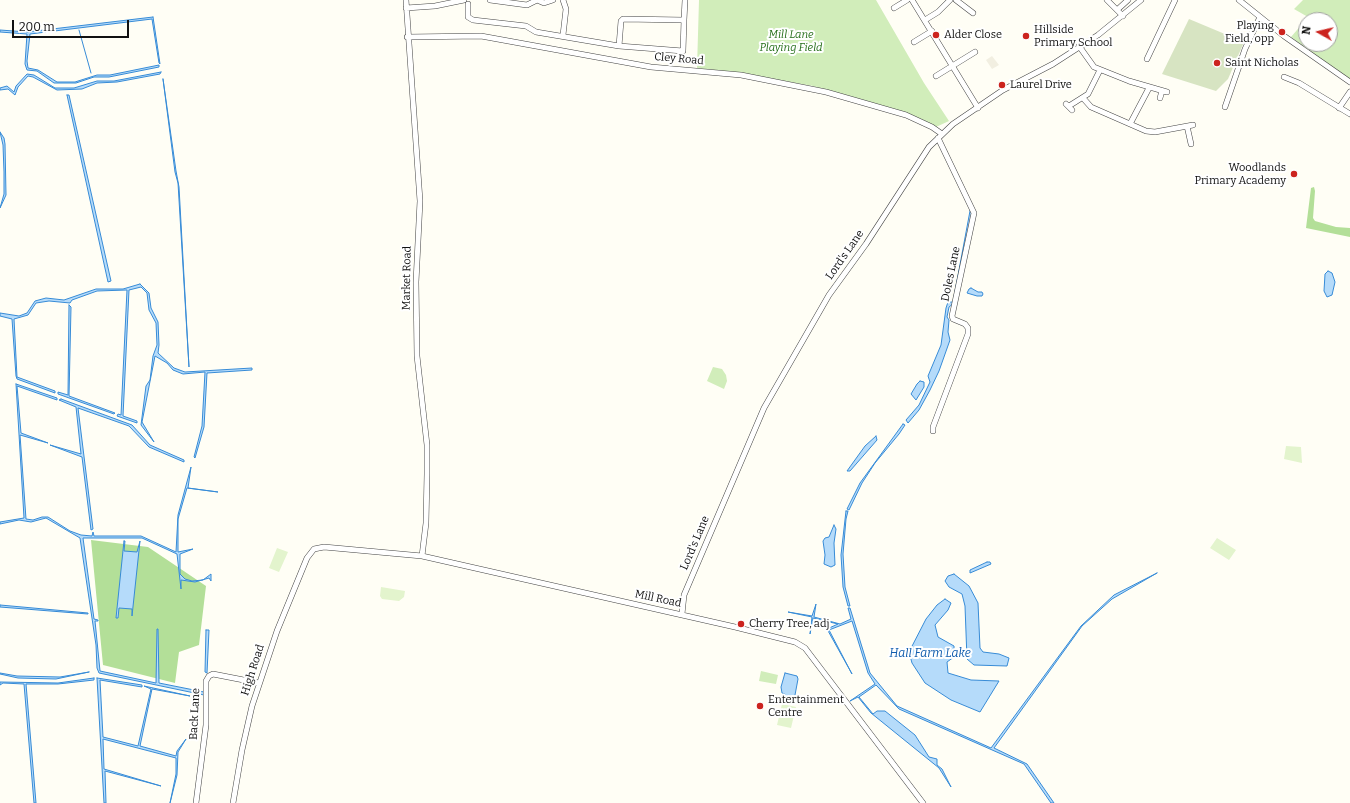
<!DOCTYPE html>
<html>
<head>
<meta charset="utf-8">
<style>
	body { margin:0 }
	#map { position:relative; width:1350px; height:803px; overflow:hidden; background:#fffef5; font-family:Bitter,serif }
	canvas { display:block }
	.north { position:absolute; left:1298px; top:12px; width:40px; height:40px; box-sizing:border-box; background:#fff; border:1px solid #a0a0a0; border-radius:50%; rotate:278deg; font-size:11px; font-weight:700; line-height:16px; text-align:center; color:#111 }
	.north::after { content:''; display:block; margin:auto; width:14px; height:18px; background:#cc231e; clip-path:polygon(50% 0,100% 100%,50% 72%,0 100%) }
	.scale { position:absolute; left:12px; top:20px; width:117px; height:18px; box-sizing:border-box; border:2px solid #111; border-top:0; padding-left:5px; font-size:12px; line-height:14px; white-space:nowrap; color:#111; -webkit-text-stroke:3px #fff; paint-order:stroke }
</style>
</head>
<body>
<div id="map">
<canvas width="1350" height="803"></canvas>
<div class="north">N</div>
<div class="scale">200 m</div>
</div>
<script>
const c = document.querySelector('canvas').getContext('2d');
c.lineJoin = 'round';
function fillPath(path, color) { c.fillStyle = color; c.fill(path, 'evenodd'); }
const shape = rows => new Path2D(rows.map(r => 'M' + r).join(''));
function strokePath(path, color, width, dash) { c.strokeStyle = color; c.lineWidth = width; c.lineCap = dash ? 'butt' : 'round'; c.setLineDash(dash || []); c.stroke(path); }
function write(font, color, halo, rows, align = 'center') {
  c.font = font + ' Bitter,serif'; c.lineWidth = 4; c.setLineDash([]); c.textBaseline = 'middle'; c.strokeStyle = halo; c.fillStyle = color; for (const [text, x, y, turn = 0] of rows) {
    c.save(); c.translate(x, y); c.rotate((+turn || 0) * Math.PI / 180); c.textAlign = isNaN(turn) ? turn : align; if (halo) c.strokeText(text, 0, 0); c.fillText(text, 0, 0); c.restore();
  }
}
const green = shape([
	[699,0,876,0,924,83,949,121,936,127,813,86,732,72,697,68],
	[1303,0,1350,0,1350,79,1331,68,1291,37,1308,17,1294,9],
	[1306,20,1330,20,1330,44,1306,44],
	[713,367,722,369,726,375,727,381,724,389,707,381],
	[761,671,778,675,776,684,759,681]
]);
const forest = shape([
	[1314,187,1315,191,1313,218,1315,221,1336,227,1350,228,1350,237,1306,228,1311,188],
	[91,540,148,547,206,586,199,645,179,652,175,683,103,665]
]);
const cemetery = shape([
	[1189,19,1244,42,1228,79,1216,91,1162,74]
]);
const pitch = shape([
	[1286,446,1301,447,1302,463,1284,459],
	[1217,538,1236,550,1229,560,1210,548],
	[277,548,288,552,279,572,269,568],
	[381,587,405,591,404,597,399,601,382,599,380,596],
	[782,704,796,707,791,728,777,725]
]);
const plaza = shape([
	[992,56,999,65,992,69,986,60]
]);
const water = shape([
	[153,17,160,64,159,63,152,19,30,34,27,61,28,68,38,70,57,82,75,82,97,75,110,75,159,65,159,67,109,77,94,77,76,83,54,83,37,71,27,70,25,64,27,34,0,32,0,30,27,32,153,17],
	[161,72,160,74,117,82,97,83,82,89,57,90,33,77,28,76,18,87,15,95,8,89,0,90,0,88,7,86,14,92,16,86,27,74,34,75,55,88,74,88,97,81,114,81,161,72],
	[163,79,176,171,179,187,189,367,178,183,175,172,163,79],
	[67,95,69,95,111,281,108,282,67,95],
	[0,132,4,138,5,144,6,195,0,208,4,194,4,172,3,145,0,132],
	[970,211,972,213,954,303,949,307,947,317,949,320,948,332,950,340,939,371,930,390,919,410,908,423,906,420,919,405,930,382,928,376,941,345,946,308,948,302,953,302,970,211],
	[1328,271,1332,273,1335,282,1332,295,1327,297,1324,291,1325,274,1328,271],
	[140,284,149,293,151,308,158,322,159,345,158,353,174,368,185,372,252,368,252,370,207,373,204,427,195,458,194,457,202,426,205,372,183,374,173,370,167,363,155,356,142,422,154,442,141,425,146,386,150,380,153,356,157,345,156,323,149,310,147,293,141,287,129,290,123,416,137,421,137,423,117,416,118,414,121,415,127,290,97,291,72,300,70,303,49,301,36,303,28,315,14,319,17,377,55,391,55,393,17,379,16,376,12,319,0,316,0,313,19,316,27,313,35,301,46,298,64,300,96,289,123,289,140,284],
	[971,288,978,292,982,292,983,294,982,296,977,296,967,293,969,289,971,288],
	[69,305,71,307,69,396,115,413,114,414,58,394,58,392,68,395,69,305],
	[920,381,924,382,924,387,916,400,911,394,917,384,920,381],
	[16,384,57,398,57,400,17,386,21,433,48,443,20,435,26,519,33,520,42,517,48,517,70,531,81,535,92,536,93,532,94,536,141,536,176,552,178,515,191,467,188,488,218,492,187,488,178,519,178,552,193,549,180,554,180,574,185,579,192,581,203,580,211,574,211,581,209,578,195,582,181,580,181,589,177,554,142,538,83,538,94,619,98,620,98,621,95,621,100,671,156,683,157,629,158,629,159,683,204,692,204,695,99,673,97,668,96,645,80,538,46,518,31,522,19,520,0,524,0,522,24,518,16,384],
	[61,399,132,425,150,445,184,460,184,462,149,447,129,426,78,408,93,529,91,530,82,457,50,445,81,454,76,407,59,400,61,399],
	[903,424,905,425,899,434,875,463,862,483,849,510,847,509,860,483,903,424],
	[876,436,877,440,850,471,847,471,865,446,876,436],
	[846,511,848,511,846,519,843,554,845,587,850,606,848,606,843,587,841,555,846,511],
	[834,525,836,529,834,543,835,565,831,567,824,564,825,555,823,541,825,538,829,537,834,525],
	[124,541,125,541,124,551,137,552,140,541,132,616,132,609,119,608,118,618,116,618,124,541],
	[987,562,990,562,991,564,970,573,970,570,987,562],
	[1157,573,1112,599,1082,626,994,748,1027,764,1054,803,1051,803,1024,764,899,709,876,685,859,697,873,714,877,711,885,711,915,735,929,757,937,759,937,765,942,769,951,787,939,768,871,713,858,697,850,701,875,684,868,673,852,621,829,630,852,674,827,629,838,624,813,618,810,634,812,617,788,612,812,616,816,604,814,617,840,624,851,619,848,608,850,608,870,673,897,706,991,748,1081,626,1114,595,1157,573],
	[954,574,969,586,978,603,980,648,983,652,999,654,1009,658,1007,666,974,665,967,659,965,606,962,594,949,587,945,581,948,576,954,574],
	[945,599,951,603,948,610,935,625,938,637,954,646,954,657,947,662,948,673,971,680,999,681,980,712,951,700,925,683,912,663,909,652,926,619,937,605,945,599],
	[0,605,88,613,88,614,0,607,0,605],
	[206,630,209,630,207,673,205,672,206,630],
	[89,672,56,679,18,678,0,674,0,673,17,676,60,677,89,672],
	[785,673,797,676,798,679,795,695,796,697,792,700,784,698,785,694,782,693,781,687,785,673],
	[94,678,94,680,58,684,26,684,36,803,34,803,24,684,3,683,0,685,0,682,58,683,94,678],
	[97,678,142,685,142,687,100,680,103,737,138,746,151,689,144,686,190,696,152,689,140,746,176,756,177,751,186,739,178,752,177,775,170,803,176,774,176,758,103,739,104,769,161,786,105,771,106,803,104,803,97,678]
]);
const stream = shape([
	[79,30,91,73]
]);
const minor = shape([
	[406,0,420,201,416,282,417,356,427,445,427,474,426,523,422,556],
	[490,0,527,5,537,0],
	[537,0,544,3,553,0],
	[912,0,978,108],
	[956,0,973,13],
	[1107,0,1123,16],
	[1239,0,1284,36,1350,82],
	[468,4,468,17,473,20,526,26,536,32,619,46,683,51,684,20,623,19,621,21,619,46],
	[406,8,435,6,464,0],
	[894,8,907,0],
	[1117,10,1128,0],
	[684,20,685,0],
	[925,20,938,12,950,0],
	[563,35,566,9,563,0],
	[407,37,481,36,651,67,741,75,826,92,906,115,932,127,942,134],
	[914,42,932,31],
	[1079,46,1094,67,1129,81,1167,92],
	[1147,59,1175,0],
	[936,76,975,52],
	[1284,77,1299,83,1350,114],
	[1083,98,1091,107,1146,131,1155,132,1193,125],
	[1160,98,1162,91],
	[1066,104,1072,110],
	[1069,106,1088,94,1100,70],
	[1225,107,1245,49,1260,17],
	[1339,108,1350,92],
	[1130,124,1149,88],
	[1187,126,1191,144],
	[933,431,933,427,968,334,968,328,965,324,953,319,952,316,974,213,938,138],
	[682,614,684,595,764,408,829,295,866,244,929,147,953,124,1003,90,1053,64,1098,35,1141,0],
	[196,803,206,725,206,681,209,676,213,674,259,683],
	[233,803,242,750,252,706,277,631,307,558,314,549,324,547,422,556,735,627,795,642,805,648,923,803]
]);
const markers = [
	[1282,32,4,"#cc231e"],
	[936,35,4,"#cc231e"],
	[1026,36,4,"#cc231e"],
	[1217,63,4,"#cc231e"],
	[1002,85,4,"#cc231e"],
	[1294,174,4,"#cc231e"],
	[741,624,4,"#cc231e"],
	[760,706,4,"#cc231e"]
];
const poiNames = [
	["Playing",1274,26,"right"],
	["Field, opp",1274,39,"right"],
	["Hillside",1034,30],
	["Primary School",1034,43],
	["Alder Close",944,35],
	["Saint Nicholas",1225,63],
	["Laurel Drive",1010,85],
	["Woodlands",1286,168,"right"],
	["Primary Academy",1286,181,"right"],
	["Cherry Tree, adj",749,624],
	["Entertainment",768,700],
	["Centre",768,713]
];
const parkNames = [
	["Mill Lane",791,35],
	["Playing Field",791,48]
];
const streetNames = [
	["Cley Road",679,59,5],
	["Lord's Lane",845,255,-55],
	["Doles Lane",951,274,-78],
	["Market Road",407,278,-89],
	["Lord's Lane",695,543,-67],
	["Mill Road",658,599,12],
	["High Road",253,670,-72],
	["Back Lane",195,714,-87]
];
const waterNames = [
	["Hall Farm Lake",930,654]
];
fillPath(green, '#d1edba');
fillPath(forest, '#b3df98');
fillPath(cemetery, '#d7e4c2');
fillPath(pitch, '#e3f4cd');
fillPath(plaza, '#f2efe1');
fillPath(water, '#b5dbfa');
strokePath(water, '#378bd6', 1);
strokePath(stream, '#378bd6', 1);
strokePath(minor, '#444', 6);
strokePath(minor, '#fff', 5);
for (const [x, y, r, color] of markers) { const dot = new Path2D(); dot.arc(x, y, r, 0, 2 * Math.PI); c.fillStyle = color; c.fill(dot); strokePath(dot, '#fff', 1.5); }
write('11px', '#111', '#fff', poiNames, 'left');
write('italic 11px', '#266f1b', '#fff', parkNames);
write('11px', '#111', '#fff', streetNames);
write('italic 12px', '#105cad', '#fff', waterNames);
</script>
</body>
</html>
